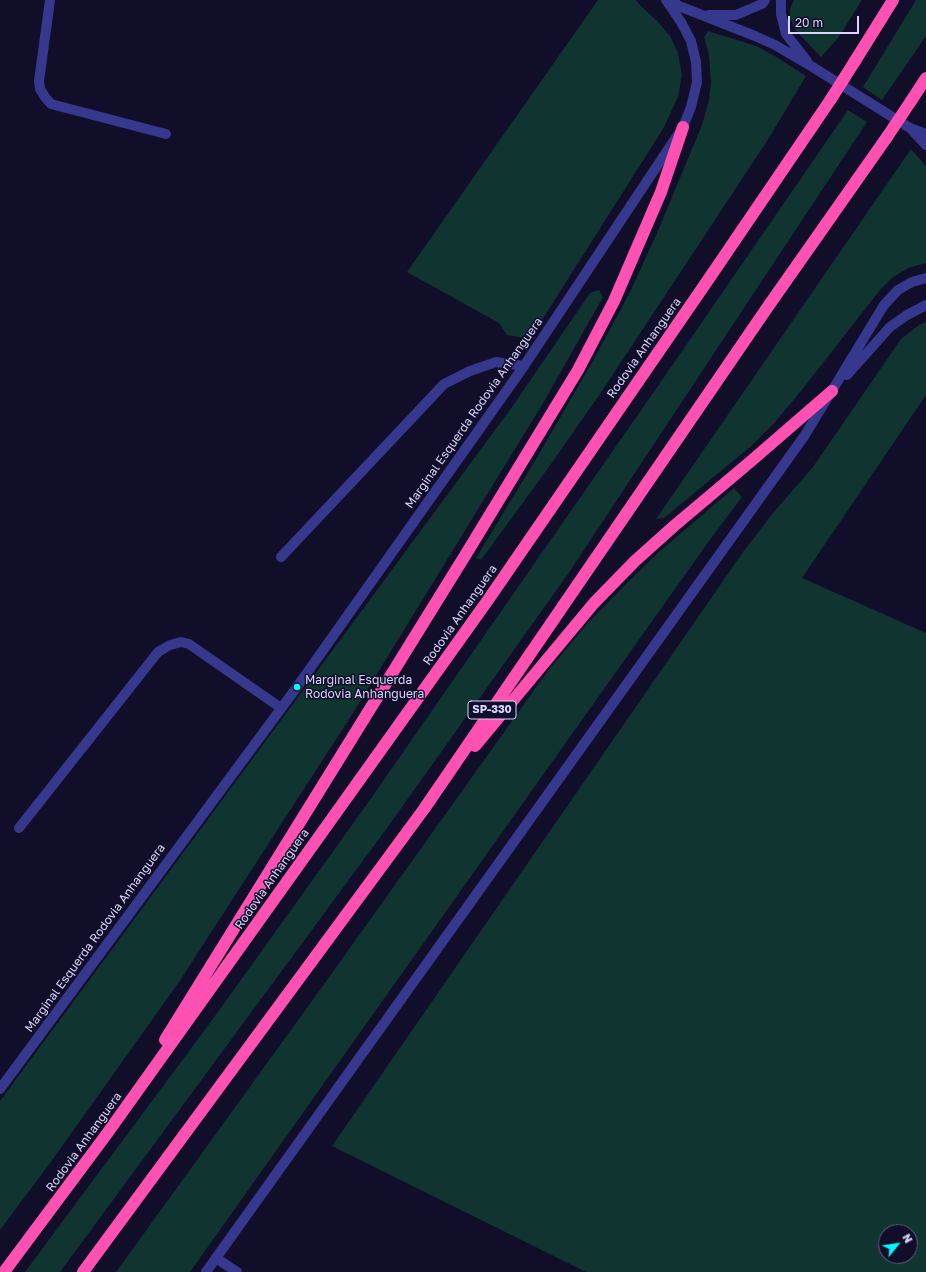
<!DOCTYPE html>
<html>
<head>
<meta charset="utf-8">
<style>
	body { margin:0 }
	#map { position:relative; width:926px; height:1272px; overflow:hidden; background:#110e29; font-family:"Golos Text",sans-serif }
	canvas { display:block }
	.north { position:absolute; left:878px; top:1224px; width:40px; height:40px; box-sizing:border-box; background:#110e29; border:1px solid #615e7f; border-radius:50%; rotate:60deg; font-size:11px; font-weight:700; line-height:16px; text-align:center; color:#d8d6ff }
	.north::after { content:''; display:block; margin:auto; width:14px; height:18px; background:#02f8ff; clip-path:polygon(50% 0,100% 100%,50% 72%,0 100%) }
	.scale { position:absolute; left:788px; top:16px; width:71px; height:18px; box-sizing:border-box; border:2px solid #d8d6ff; border-top:0; padding-left:5px; font-size:12px; line-height:14px; white-space:nowrap; color:#d8d6ff; -webkit-text-stroke:3px #110e29; paint-order:stroke }
</style>
</head>
<body>
<div id="map">
<canvas width="926" height="1272"></canvas>
<div class="north">N</div>
<div class="scale">20 m</div>
</div>
<script>
const c = document.querySelector('canvas').getContext('2d');
c.lineJoin = 'round';
function fillPath(path, color) { c.fillStyle = color; c.fill(path, 'evenodd'); }
const shape = rows => new Path2D(rows.map(r => 'M' + r).join(''));
function strokePath(path, color, width, dash) { c.strokeStyle = color; c.lineWidth = width; c.lineCap = dash ? 'butt' : 'round'; c.setLineDash(dash || []); c.stroke(path); }
function write(font, color, halo, rows, align = 'center') {
  c.font = font + ' "Golos Text",sans-serif'; c.lineWidth = 3; c.setLineDash([]); c.textBaseline = 'middle'; c.strokeStyle = halo; c.fillStyle = color; for (const [text, x, y, turn = 0] of rows) {
    c.save(); c.translate(x, y); c.rotate((+turn || 0) * Math.PI / 180); c.textAlign = isNaN(turn) ? turn : align; if (halo) c.strokeText(text, 0, 0); c.fillText(text, 0, 0); c.restore();
  }
}
const green = shape([
	[598,0,636,0,639,4,658,22,670,36,678,53,682,75,678,97,663,129,530,339,507,335,499,323,407,272],
	[794,0,862,0,838,38,821,57,795,30,790,18,790,9],
	[916,0,926,0,926,36,882,100,863,87],
	[708,31,756,46,773,55,806,76,767,141,600,394,551,464,481,560,476,558,539,454,594,359,630,292,657,233,702,125,709,100,711,83,709,55,704,37],
	[848,110,867,122,568,574,387,828,60,1272,25,1272,215,1016,367,804,669,370],
	[911,149,926,166,926,263,908,268,893,277,880,290,801,391,775,422,750,447,664,518,656,519],
	[599,290,603,297,542,405,353,713,179,982,53,1159,0,1230,0,1101,512,407,590,293],
	[926,322,926,395,802,578,926,633,926,1272,586,1272,332,1146,743,552,773,513,813,467,901,339,919,325],
	[886,1232,910,1232,910,1256,886,1256],
	[734,488,742,497,709,541,190,1272,116,1272,322,987,547,672,587,624,623,587,661,550]
]);
const service = shape([
	[281,557,444,384,470,371,496,362,524,366],
	[19,828,158,652,170,645,181,642,189,644,281,708],
	[216,1258,237,1272]
]);
const minor = shape([
	[50,0,39,81,40,89,45,97,51,104,166,134]
]);
const tertiary = shape([
	[671,0,679,6,755,36,775,45,811,66,910,128,926,134],
	[781,0,781,14,786,34,807,61],
	[709,15,736,15,762,4,765,0],
	[912,130,926,145],
	[847,375,890,327,907,315,926,305],
	[0,1089,297,687,524,366,683,127,691,107,697,82,696,62,691,41,681,22,666,0],
	[206,1272,805,435,884,305,898,290,912,282,926,278]
]);
const motorway = shape([
	[855,61,893,0],
	[911,101,926,78],
	[475,746,594,603,635,561,674,526,750,462,832,391],
	[165,1040,466,554,578,370,614,301,661,192,683,127],
	[4,1272,106,1135,488,600,710,277,831,99],
	[83,1272,424,809,767,308,887,137]
]);
const motorwayBridge = shape([
	[831,99,855,61],
	[887,137,911,101]
]);
const markers = [
	[297,687,4,"#02f8ff"]
];
const shields = [
	[492,710,48]
];
const shieldNames = [
	["SP-330",492,710]
];
const streetNames = [
	["Rodovia Anhanguera",644,348,-55],
	["Marginal Esquerda Rodovia Anhanguera",474,413,-55],
	["Rodovia Anhanguera",460,615,-55],
	["Rodovia Anhanguera",272,879,-55],
	["Marginal Esquerda Rodovia Anhanguera",95,938,-54],
	["Rodovia Anhanguera",84,1142,-54]
];
const poiNames = [
	["Marginal Esquerda",305,680],
	["Rodovia Anhanguera",305,694]
];
fillPath(green, '#103430');
strokePath(service, '#35388c', 10);
strokePath(minor, '#35388c', 10);
strokePath(tertiary, '#35388c', 10);
strokePath(motorway, '#ff51b1', 12);
strokePath(motorwayBridge, '#ff51b1', 12);
for (const [x, y, r, color] of markers) { const dot = new Path2D(); dot.arc(x, y, r, 0, 2 * Math.PI); c.fillStyle = color; c.fill(dot); strokePath(dot, '#110e29', 1.5); }
for (const [x, y, w] of shields) { const box = new Path2D(); box.roundRect(x - w / 2, y - 9, w, 18, 3); c.fillStyle = '#110e29'; c.fill(box); strokePath(box, '#d8d6ff', 1); }
write('bold 11px', '#d8d6ff', null, shieldNames);
write('12px', '#d8d6ff', '#110e29', streetNames);
write('12px', '#d8d6ff', '#110e29', poiNames, 'left');
</script>
</body>
</html>
